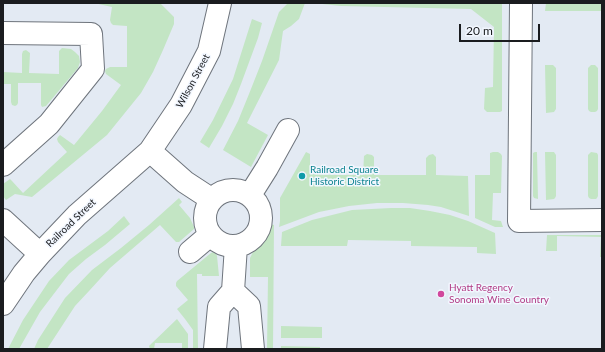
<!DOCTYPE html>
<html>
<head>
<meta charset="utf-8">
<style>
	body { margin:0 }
	#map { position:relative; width:605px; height:352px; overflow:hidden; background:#e3eaf3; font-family:Lato,sans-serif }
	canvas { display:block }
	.frame { position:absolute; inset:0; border:4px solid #1a1c1f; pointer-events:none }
	.scale { position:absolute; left:459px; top:24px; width:81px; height:18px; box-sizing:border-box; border:2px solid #1a1c1f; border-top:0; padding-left:5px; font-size:12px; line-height:14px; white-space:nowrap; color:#1a1c1f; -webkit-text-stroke:3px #f2f7ff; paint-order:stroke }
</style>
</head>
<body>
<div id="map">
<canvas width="605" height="352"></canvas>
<div class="frame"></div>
<div class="scale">20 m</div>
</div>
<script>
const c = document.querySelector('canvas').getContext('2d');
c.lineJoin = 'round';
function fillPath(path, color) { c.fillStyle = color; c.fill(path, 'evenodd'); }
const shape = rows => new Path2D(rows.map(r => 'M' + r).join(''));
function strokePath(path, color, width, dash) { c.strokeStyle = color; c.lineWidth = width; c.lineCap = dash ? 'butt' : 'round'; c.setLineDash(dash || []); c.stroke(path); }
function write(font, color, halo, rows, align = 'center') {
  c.font = font + ' Lato,sans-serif'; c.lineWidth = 3; c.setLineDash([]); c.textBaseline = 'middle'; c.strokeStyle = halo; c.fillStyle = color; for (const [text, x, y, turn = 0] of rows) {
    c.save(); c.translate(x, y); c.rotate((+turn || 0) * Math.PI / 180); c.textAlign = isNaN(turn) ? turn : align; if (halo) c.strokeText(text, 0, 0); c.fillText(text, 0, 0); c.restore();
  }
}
const green = shape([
	[94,3,160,3,174,17,174,24,163,50,153,72,141,93,107,135,32,197,15,194,6,200,3,196,3,184,10,179,12,181,23,193,67,152,58,142,57,139,58,137,60,135,74,145,102,111,121,85,106,74,105,71,106,69,110,67,127,67,127,26,113,25,111,23,110,20,112,7],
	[288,3,305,3,299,19,291,26,283,31,279,60,247,123,268,135,251,167,223,150,238,121,249,94,262,61,279,12],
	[313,3,502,3,502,111,500,112,487,112,484,109,485,88,493,87,494,27,471,9,341,6],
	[546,3,602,3,602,11,545,11],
	[252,19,262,23,258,38,241,84,233,104,222,126,209,148,200,142,213,120,233,79],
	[62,48,71,49,75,52,79,56,80,62,78,68,46,106,42,107,41,105,41,83,18,83,18,103,17,105,15,106,12,105,11,102,11,84,3,84,3,72,22,73,22,54,23,51,26,50,30,53,29,73,59,74,59,51],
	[545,65,553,65,556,68,556,109,554,112,546,113],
	[591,65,595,65,598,68,598,109,597,111,595,112,591,112,589,111,588,109,588,68],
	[306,152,310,154,310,174,332,175,363,175,364,156,367,154,372,155,374,157,374,175,426,175,426,158,429,155,433,154,436,157,436,175,468,176,469,216,441,207,428,205,403,203,377,203,349,206,319,212,279,227,280,221,280,198],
	[493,152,498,152,501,154,502,156,501,193,493,193,492,220,501,221,503,227,495,227,475,218,475,175,490,175,490,153],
	[535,152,537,152,538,199,534,198,533,196,533,153],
	[545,152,554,152,556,155,556,196,555,198,554,199,546,200],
	[591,152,597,153,598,155,598,196,597,198,596,199,591,199,589,198,588,196,588,155],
	[179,198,182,202,179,205,190,218,194,227,194,229,179,242,176,242,160,225,110,268,89,291,75,306,47,349,34,349,38,340,65,298,92,270,121,248,149,225],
	[391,208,410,208,430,211,450,215,468,221,495,233,496,254,477,253,477,247,411,246,411,241,348,240,347,246,281,246,282,232,312,220,352,210],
	[124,216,130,224,105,245,86,259,69,274,40,312,19,349,8,349,23,320,49,281,69,260,108,231],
	[270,224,274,225,273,349,267,349,268,277,250,277,250,258,253,252,266,238,268,232],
	[547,235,602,235,602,257,600,257,601,237,557,236,557,251,546,251],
	[213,252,216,254,217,256,219,276,202,276,202,274,197,274,198,349,193,349,193,330,185,319,177,309,188,300,176,286,176,283,177,281,211,253],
	[177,319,188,334,188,349,182,349,182,343,155,343,154,349,150,349,149,346,150,345],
	[281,326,322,327,322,338,281,338],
	[281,346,320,347,320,349,281,349]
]);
const minor = shape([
	[521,3,519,221,602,220],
	[3,33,91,34,93,69,49,124,3,165],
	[150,151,185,182,211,199],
	'205 218a28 28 0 1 1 56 0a28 28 0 1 1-56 0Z',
	[250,195,267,168,288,130],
	[3,220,40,254],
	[190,252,210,235],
	[233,291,249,306,253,349],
	[3,304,24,273,40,254,77,215,150,151,181,105,209,51,220,3],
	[215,349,219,307,233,291,236,246]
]);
const markers = [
	[302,176,4,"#0f9aa8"],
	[441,294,4,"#d1479c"]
];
const streetNames = [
	["Wilson Street",193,81,-62],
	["Railroad Street",71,223,-44]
];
const cultureNames = [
	["Railroad Square",310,170],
	["Historic District",310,182]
];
const hotelNames = [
	["Hyatt Regency",449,288],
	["Sonoma Wine Country",449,300]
];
fillPath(green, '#c3e5c4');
strokePath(minor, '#6e747c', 24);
strokePath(minor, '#fff', 22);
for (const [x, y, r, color] of markers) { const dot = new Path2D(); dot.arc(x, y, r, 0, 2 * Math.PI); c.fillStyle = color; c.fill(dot); strokePath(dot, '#f2f7ff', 1.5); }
write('10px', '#1a1c1f', '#f2f7ff', streetNames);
write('10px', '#0d838f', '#f2f7ff', cultureNames, 'left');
write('10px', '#b23c85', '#f2f7ff', hotelNames, 'left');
</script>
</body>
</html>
